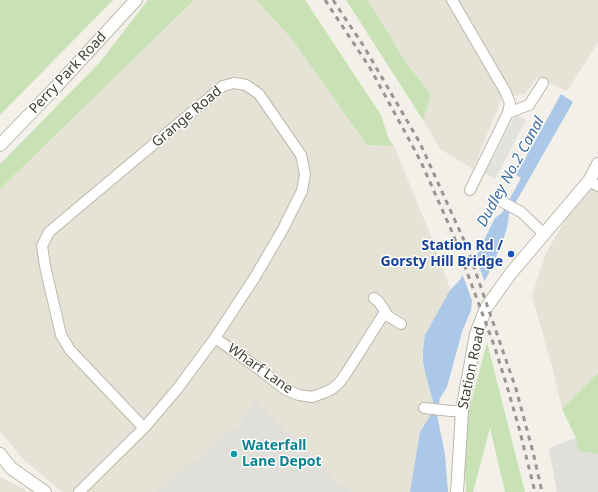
<!DOCTYPE html>
<html>
<head>
<meta charset="utf-8">
<style>
	body { margin:0 }
	canvas { display:block; background:#f2f0e8 }
</style>
</head>
<body>
<canvas width="598" height="492"></canvas>
<script>
const c = document.querySelector('canvas').getContext('2d');
c.lineJoin = 'round';
function fillPath(path, color) { c.fillStyle = color; c.fill(path, 'evenodd'); }
const shape = rows => new Path2D(rows.map(r => 'M' + r).join(''));
function strokePath(path, color, width, dash) { c.strokeStyle = color; c.lineWidth = width; c.lineCap = dash ? 'butt' : 'round'; c.setLineDash(dash || []); c.stroke(path); }
function write(font, color, halo, rows, align = 'center') {
  c.font = font + ' "Noto Sans",sans-serif'; c.lineWidth = 3; c.setLineDash([]); c.textBaseline = 'middle'; c.strokeStyle = halo; c.fillStyle = color; for (const [text, x, y, turn = 0] of rows) {
    c.save(); c.translate(x, y); c.rotate((+turn || 0) * Math.PI / 180); c.textAlign = isNaN(turn) ? turn : align; if (halo) c.strokeText(text, 0, 0); c.fillText(text, 0, 0); c.restore();
  }
}
const residential = shape([
	[194,0,256,0,291,38,367,145,394,146,437,251,450,290,425,335,426,376,433,401,430,416,420,432,410,492,352,492,337,480,255,397,239,424,156,492,62,492,22,458,0,431,0,188],
	[368,0,598,0,598,42,567,91,537,78,525,94,502,98,473,169,440,149,423,120,431,95,405,61],
	[598,170,598,373,562,409,553,370,532,296,546,253,573,207],
	[0,477,24,489,27,492,0,492]
]);
const industrial = shape([
	[255,397,337,480,352,492,156,492,239,424],
	[576,438,598,442,598,492,557,492,549,448]
]);
const green = shape([
	[1,0,113,0,0,115,0,1],
	[148,0,194,0,0,189,0,164,100,62],
	[256,0,305,0,381,115,389,140,394,146,367,145,291,38],
	[346,0,368,0,405,61,431,95,423,120],
	[487,342,525,492,505,492,490,428,473,492,466,492,464,444,466,422],
	[598,373,598,454,578,451,576,438,562,409]
]);
const parking = shape([
	[516,114,526,120,495,179,485,173]
]);
const water = shape([
	[561,94,573,102,509,214,507,228,502,243,488,275,472,300,471,310,462,332,447,387,440,398,437,414,445,455,448,492,410,492,420,432,430,416,433,401,426,376,423,361,423,351,425,335,450,290,459,281,476,256,495,218,502,213,521,178,516,175]
]);
const pier = shape([
	[475,254,485,283,474,301,474,306,462,273]
]);
const minor = shape([
	[452,0,505,91,510,103,508,113,470,190],
	[508,113,529,105,543,83],
	[589,181,598,186],
	[501,201,521,212,544,234],
	[374,298,379,302,388,316,401,324],
	[215,338,251,363,286,390,299,395,312,397,326,392,332,389,339,383,345,375,385,312],
	[424,408,451,411,462,411],
	[79,492,144,428,178,388,215,338,255,277,283,229,302,191,305,174,301,155,259,94,246,85,234,83,223,86,49,232,42,246,45,266,61,335,70,350,144,428]
]);
const tertiary = shape([
	[0,145,54,89,136,0],
	[0,454,11,468,45,492],
	[457,492,462,411,476,334,486,308,511,273,589,181,598,164]
]);
const rail = shape([
	[325,0,370,68,412,145,421,162,453,234,495,348,506,383,519,428,535,492],
	[333,0,363,45,420,143,467,247,516,389,533,452,542,492]
]);
const markers = [
	[511,254,4,"#1a4fb4"],
	[234,454,4,"#0f9aa8"]
];
const streetNames = [
	["Perry Park Road",68,73,-47],
	["Grange Road",187,117,-40],
	["Station Road",472,368,-78],
	["Wharf Lane",260,369,35]
];
const transitNames = [
	["Station Rd /",503,246],
	["Gorsty Hill Bridge",503,262]
];
const cultureNames = [
	["Waterfall",242,446],
	["Lane Depot",242,462]
];
const waterNames = [
	["Dudley No.2 Canal",511,172,-61]
];
fillPath(residential, '#e5e2d6');
fillPath(industrial, '#e1dfd9');
fillPath(green, '#c9e2b5');
fillPath(parking, '#e4e2df');
fillPath(water, '#abc8e8');
fillPath(pier, '#f2f0e8');
strokePath(minor, '#bcb8ab', 12);
strokePath(tertiary, '#bcb8ab', 14);
strokePath(minor, '#fff', 10);
strokePath(tertiary, '#fff', 12);
strokePath(rail, '#969696', 3, [5, 5]);
for (const [x, y, r, color] of markers) { const dot = new Path2D(); dot.arc(x, y, r, 0, 2 * Math.PI); c.fillStyle = color; c.fill(dot); strokePath(dot, '#fff', 1.5); }
write('14px', '#444137', '#fff', streetNames);
write('bold 14px', '#164399', '#fff', transitNames, 'right');
write('bold 14px', '#0d838f', '#fff', cultureNames, 'left');
write('italic 15px', '#3c6da4', '#fff', waterNames);
</script>
</body>
</html>
